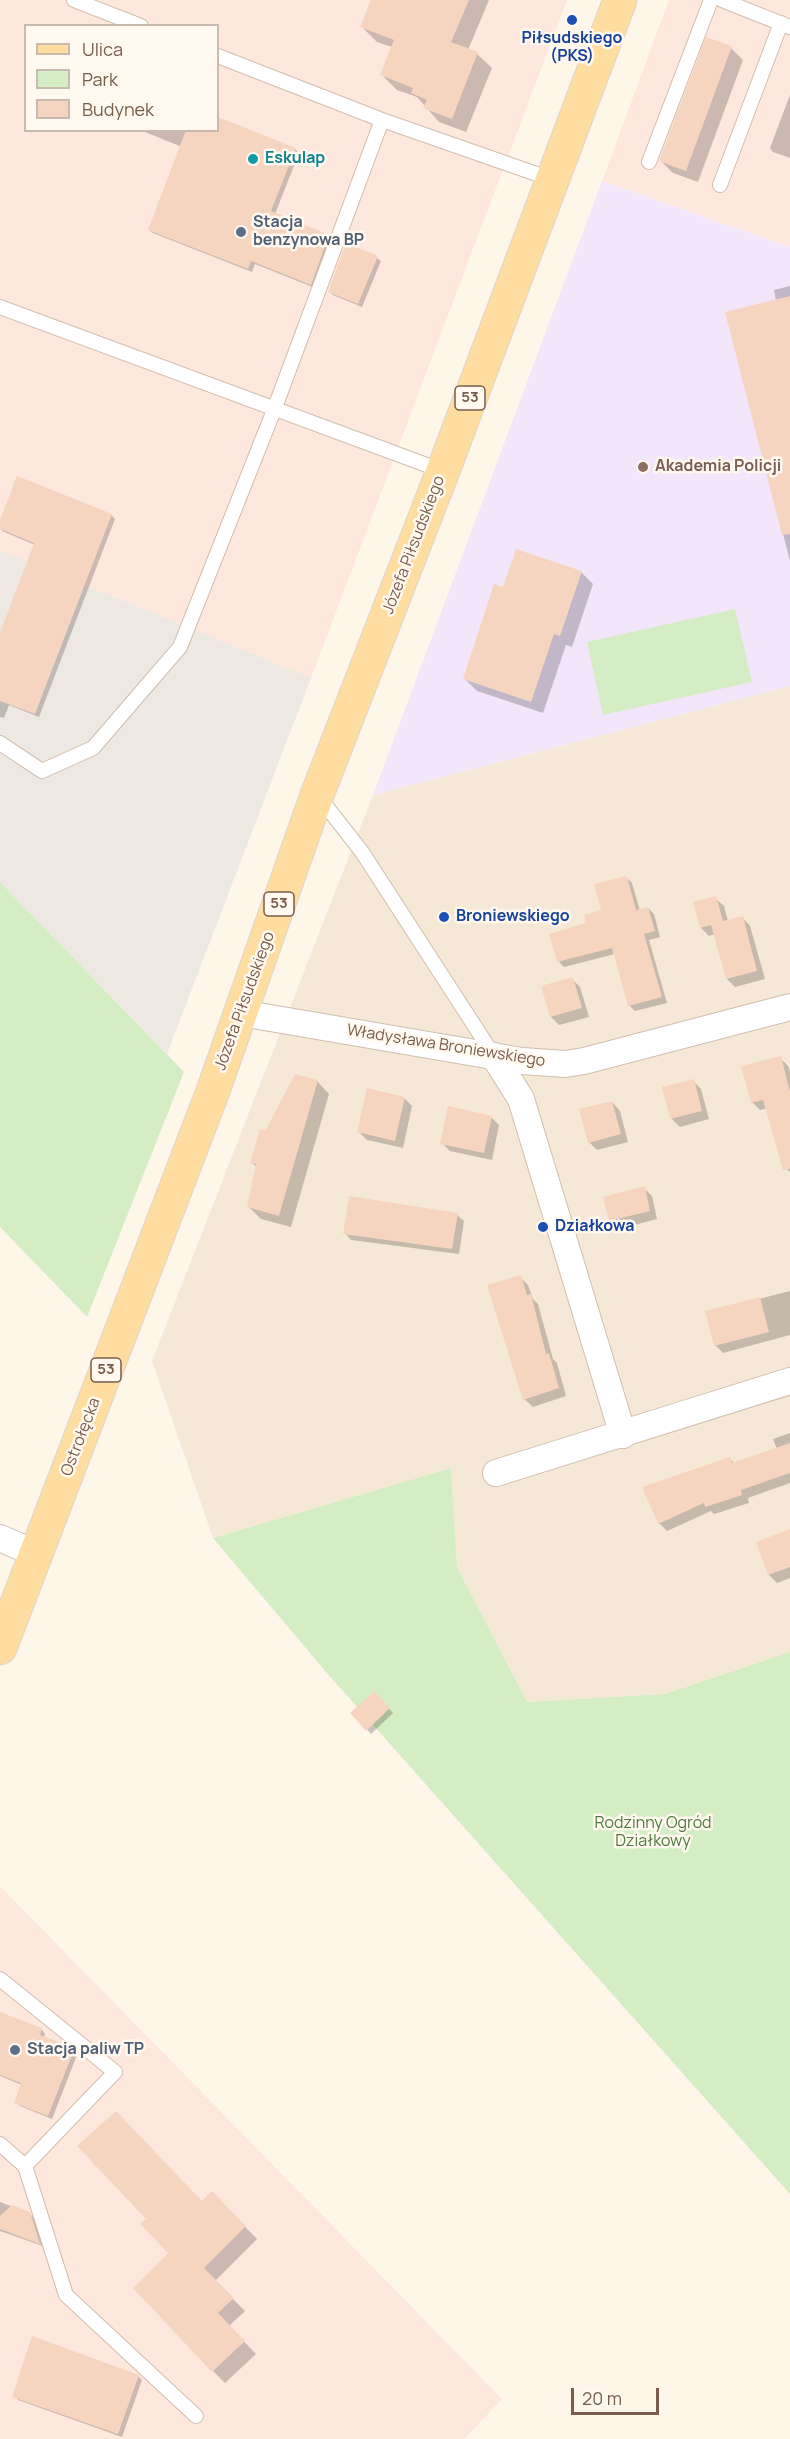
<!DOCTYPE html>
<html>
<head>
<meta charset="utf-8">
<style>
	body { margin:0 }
	#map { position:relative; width:790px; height:2439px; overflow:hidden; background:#fef6e9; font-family:Manrope,sans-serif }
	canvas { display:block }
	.legend { position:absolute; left:24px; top:24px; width:195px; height:108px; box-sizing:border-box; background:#fff9f0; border:2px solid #cabaae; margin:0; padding:8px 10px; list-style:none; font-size:18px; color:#7a5c4a }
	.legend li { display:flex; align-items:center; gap:12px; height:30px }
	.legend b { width:30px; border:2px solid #cabaae }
	.scale { position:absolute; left:571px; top:2388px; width:88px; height:27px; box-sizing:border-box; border:3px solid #7a5c4a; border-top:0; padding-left:8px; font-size:18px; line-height:21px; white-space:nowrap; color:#7a5c4a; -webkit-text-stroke:4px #fff9f0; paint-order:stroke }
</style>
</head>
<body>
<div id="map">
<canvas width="790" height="2439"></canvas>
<ul class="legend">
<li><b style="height:8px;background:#ffdc9f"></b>Ulica</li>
<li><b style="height:16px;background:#d5edc5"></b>Park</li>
<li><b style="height:16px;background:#f5d5bf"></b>Budynek</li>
</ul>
<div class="scale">20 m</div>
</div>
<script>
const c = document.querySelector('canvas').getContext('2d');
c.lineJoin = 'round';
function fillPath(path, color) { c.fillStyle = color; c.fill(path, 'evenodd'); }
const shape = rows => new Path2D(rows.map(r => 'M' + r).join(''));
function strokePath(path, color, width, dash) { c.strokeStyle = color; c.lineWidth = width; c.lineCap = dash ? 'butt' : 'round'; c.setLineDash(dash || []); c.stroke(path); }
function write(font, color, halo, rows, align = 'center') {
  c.font = font + ' Manrope,sans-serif'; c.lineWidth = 5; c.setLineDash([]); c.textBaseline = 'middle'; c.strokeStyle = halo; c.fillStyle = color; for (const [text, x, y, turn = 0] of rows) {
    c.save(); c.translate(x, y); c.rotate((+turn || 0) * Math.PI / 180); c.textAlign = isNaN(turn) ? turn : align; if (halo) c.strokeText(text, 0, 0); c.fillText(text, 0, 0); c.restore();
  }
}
const residential = shape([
	[790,686,790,1652,665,1694,527,1702,457,1567,451,1468,213,1538,152,1361,373,795]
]);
const commercial = shape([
	[0,0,567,0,311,678,0,550],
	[26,26,218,26,218,130,26,130],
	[669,0,790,0,790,247,602,181],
	[0,1886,502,2399,464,2439,0,2439]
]);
const industrial = shape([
	[0,550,311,678,167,1054,0,882]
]);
const education = shape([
	[602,181,790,247,790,686,373,795]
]);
const green = shape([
	[735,609,752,682,603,715,587,642],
	[0,882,184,1072,87,1317,0,1227],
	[451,1468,457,1567,527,1702,665,1694,790,1652,790,2194,326,1672,213,1538]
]);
const shadow = shape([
	[372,0,489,0,468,50,477,54,492,68,466,132,439,122,417,97,397,90,382,75,392,47,377,42,362,27],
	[731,48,743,60,698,182,673,173,661,161],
	[790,95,790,158,773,152,770,148],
	[218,119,295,149,299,153,275,214,329,237,332,241,315,288,255,264,252,272,153,233,149,230,182,147,140,130,218,130],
	[347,245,377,258,381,261,362,307,333,295,329,292],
	[790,286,790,561,726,313,776,301,774,290],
	[111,515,115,519,39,717,9,705,4,718,0,717,0,637,35,545,2,531,0,524],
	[581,572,593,584,572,647,566,645,543,713,477,691,465,679,504,589],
	[626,877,632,883,640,911,648,908,654,914,660,937,649,940,667,1003,635,1011,629,1005,615,954,564,967,558,961,588,924,603,911],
	[715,898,724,906,728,921,742,917,750,926,765,979,735,987,727,979,715,934,709,936,701,928],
	[572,979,580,987,589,1017,559,1025,551,1017],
	[780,1058,788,1066,790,1072,790,1172,783,1166,767,1108,760,1110,752,1102],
	[317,1081,329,1094,291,1227,261,1219,249,1207,257,1167,252,1163,266,1132],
	[693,1081,701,1089,709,1119,680,1127,672,1119,664,1088],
	[404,1098,412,1106,403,1148,367,1140,359,1132],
	[612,1102,620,1111,628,1142,597,1150,589,1142],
	[491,1117,499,1125,492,1160,450,1151,442,1143],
	[644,1188,652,1196,657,1219,619,1229,611,1220],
	[457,1215,464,1221,459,1254,351,1240,345,1233],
	[520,1277,528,1285,533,1299,538,1304,553,1359,557,1363,566,1396,533,1407,524,1399],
	[790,1291,790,1335,723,1353,715,1345,707,1312],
	[790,1433,790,1483,748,1498,749,1503,714,1514,711,1511,667,1531,659,1523,729,1458,735,1464,777,1449,773,1439],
	[790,1531,790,1578,777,1583,769,1575],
	[374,1693,393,1713,371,1734,352,1713],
	[0,2014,42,2030,45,2034,44,2038,77,2055,52,2119,20,2106,16,2102,22,2085,0,2076],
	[212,2193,257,2239,215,2281,245,2311,229,2326,256,2354,225,2383,213,2371,170,2253,202,2202],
	[0,2202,29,2213,33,2217,43,2246,0,2231],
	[138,2376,142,2380,122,2437,18,2400,14,2396]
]);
const building = shape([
	[371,0,469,0,451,42,478,52,452,119,423,108,427,100,411,93,413,88,380,75,394,40,360,27],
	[706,37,732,46,686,171,659,161],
	[218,117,296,148,271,211,329,235,311,285,251,261,248,269,148,230,186,130,218,130],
	[346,243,378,256,358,304,328,292],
	[790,296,790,534,782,535,725,312],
	[17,476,112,514,35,714,0,701,0,633,34,543,0,529,0,520],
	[516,549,582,571,560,636,554,634,531,702,463,679,494,584,503,587],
	[627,876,636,910,648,907,655,931,644,934,662,997,628,1006,612,948,557,962,549,934,586,923,584,915,601,910,594,884],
	[716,896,723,921,743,916,757,971,726,979,711,925,700,928,693,902],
	[573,977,582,1008,550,1017,541,986],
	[781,1056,790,1092,790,1169,783,1170,763,1100,751,1103,741,1066],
	[295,1074,318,1080,279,1216,247,1207,256,1164,250,1163,260,1129,266,1130],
	[694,1079,702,1111,670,1119,662,1087],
	[367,1088,405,1097,395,1141,357,1132],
	[612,1101,621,1134,588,1143,579,1109],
	[448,1106,492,1116,484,1153,440,1144],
	[645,1186,650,1211,609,1221,603,1197],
	[349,1196,458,1213,452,1249,343,1234],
	[521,1275,527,1295,531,1294,546,1354,549,1353,559,1388,523,1400,487,1285],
	[760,1297,769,1332,714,1346,705,1311],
	[790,1443,790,1473,741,1490,742,1495,705,1507,704,1503,658,1524,642,1487,730,1457,732,1463],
	[790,1529,790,1567,768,1575,756,1542],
	[374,1691,390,1708,366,1731,350,1713],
	[0,2012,42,2028,40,2035,67,2045,74,2050,48,2116,14,2103,21,2083,0,2075],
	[116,2111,202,2201,212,2191,246,2226,204,2268,234,2298,218,2313,245,2341,212,2372,133,2288,168,2253,140,2224,146,2219,77,2146],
	[12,2205,30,2212,40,2244,0,2229,0,2216],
	[32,2336,139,2375,118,2434,12,2397]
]);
const lane = shape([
	[74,0,141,26],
	[722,0,790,27],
	[218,56,382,120,551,179],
	[649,162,711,0],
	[720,185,781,23],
	[0,307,443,471],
	[0,743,42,771,93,748,180,647,274,410,382,120],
	[319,797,362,852,494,1056],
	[0,1979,115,2072,25,2166],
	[0,2144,25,2166,66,2295,196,2416]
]);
const street = shape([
	[241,1013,522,1061,565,1064,584,1061,790,1007],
	[494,1056,521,1099,623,1435],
	[496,1473,790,1381],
	[0,1538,36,1554]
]);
const primary = shape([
	[0,1648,213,1091,317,795,443,471,620,0]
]);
const markers = [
	[572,20,6,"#1a4fb4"],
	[253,159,6,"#0f9aa8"],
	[241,232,6,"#5c6f8a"],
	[643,467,6,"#8d6e63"],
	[444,917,6,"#1a4fb4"],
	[543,1227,6,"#1a4fb4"],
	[15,2050,6,"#5c6f8a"]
];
const shields = [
	[470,398,30],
	[279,904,30],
	[106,1370,30]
];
const shieldNames = [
	["53",470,398],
	["53",279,904],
	["53",106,1370]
];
const transitNames = [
	["Piłsudskiego",572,39,"center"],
	["(PKS)",572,57,"center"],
	["Broniewskiego",456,917],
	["Działkowa",555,1227]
];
const cultureNames = [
	["Eskulap",265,159]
];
const serviceNames = [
	["Stacja",253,223],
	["benzynowa BP",253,241],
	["Stacja paliw TP",27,2050]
];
const educationNames = [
	["Akademia Policji",655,467]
];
const streetNames = [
	["Józefa Piłsudskiego",414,545,-69],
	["Józefa Piłsudskiego",245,1001,-70],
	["Władysława Broniewskiego",446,1046,9],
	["Ostrołęcka",81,1437,-69]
];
const parkNames = [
	["Rodzinny Ogród",653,1824],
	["Działkowy",653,1842]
];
fillPath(residential, '#f6e8d6');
fillPath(commercial, '#fee7dc');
fillPath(industrial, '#eee8e2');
fillPath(education, '#f3e5fa');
fillPath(green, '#d5edc5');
fillPath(shadow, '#0003');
fillPath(building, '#f5d5bf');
strokePath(lane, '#d1bead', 16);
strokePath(street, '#d1bead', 28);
strokePath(primary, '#dcd5d0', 35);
strokePath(lane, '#fff', 14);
strokePath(street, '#fff', 26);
strokePath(primary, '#ffdc9f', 33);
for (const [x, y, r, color] of markers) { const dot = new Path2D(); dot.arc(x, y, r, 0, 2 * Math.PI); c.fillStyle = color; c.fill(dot); strokePath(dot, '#fff9f0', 2); }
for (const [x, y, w] of shields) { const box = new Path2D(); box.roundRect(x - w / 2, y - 12, w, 24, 4.5); c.fillStyle = '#fff9f0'; c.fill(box); strokePath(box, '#7a5c4a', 1.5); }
write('bold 15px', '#7a5c4a', null, shieldNames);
write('bold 16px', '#164399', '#fff9f0', transitNames, 'left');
write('bold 16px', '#0d838f', '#fff9f0', cultureNames, 'left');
write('bold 16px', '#4e5e75', '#fff9f0', serviceNames, 'left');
write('bold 16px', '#785e54', '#fff9f0', educationNames, 'left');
write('16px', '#7a5c4a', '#fff9f0', streetNames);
write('16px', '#4f7a3e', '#fff9f0', parkNames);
</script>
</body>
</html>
